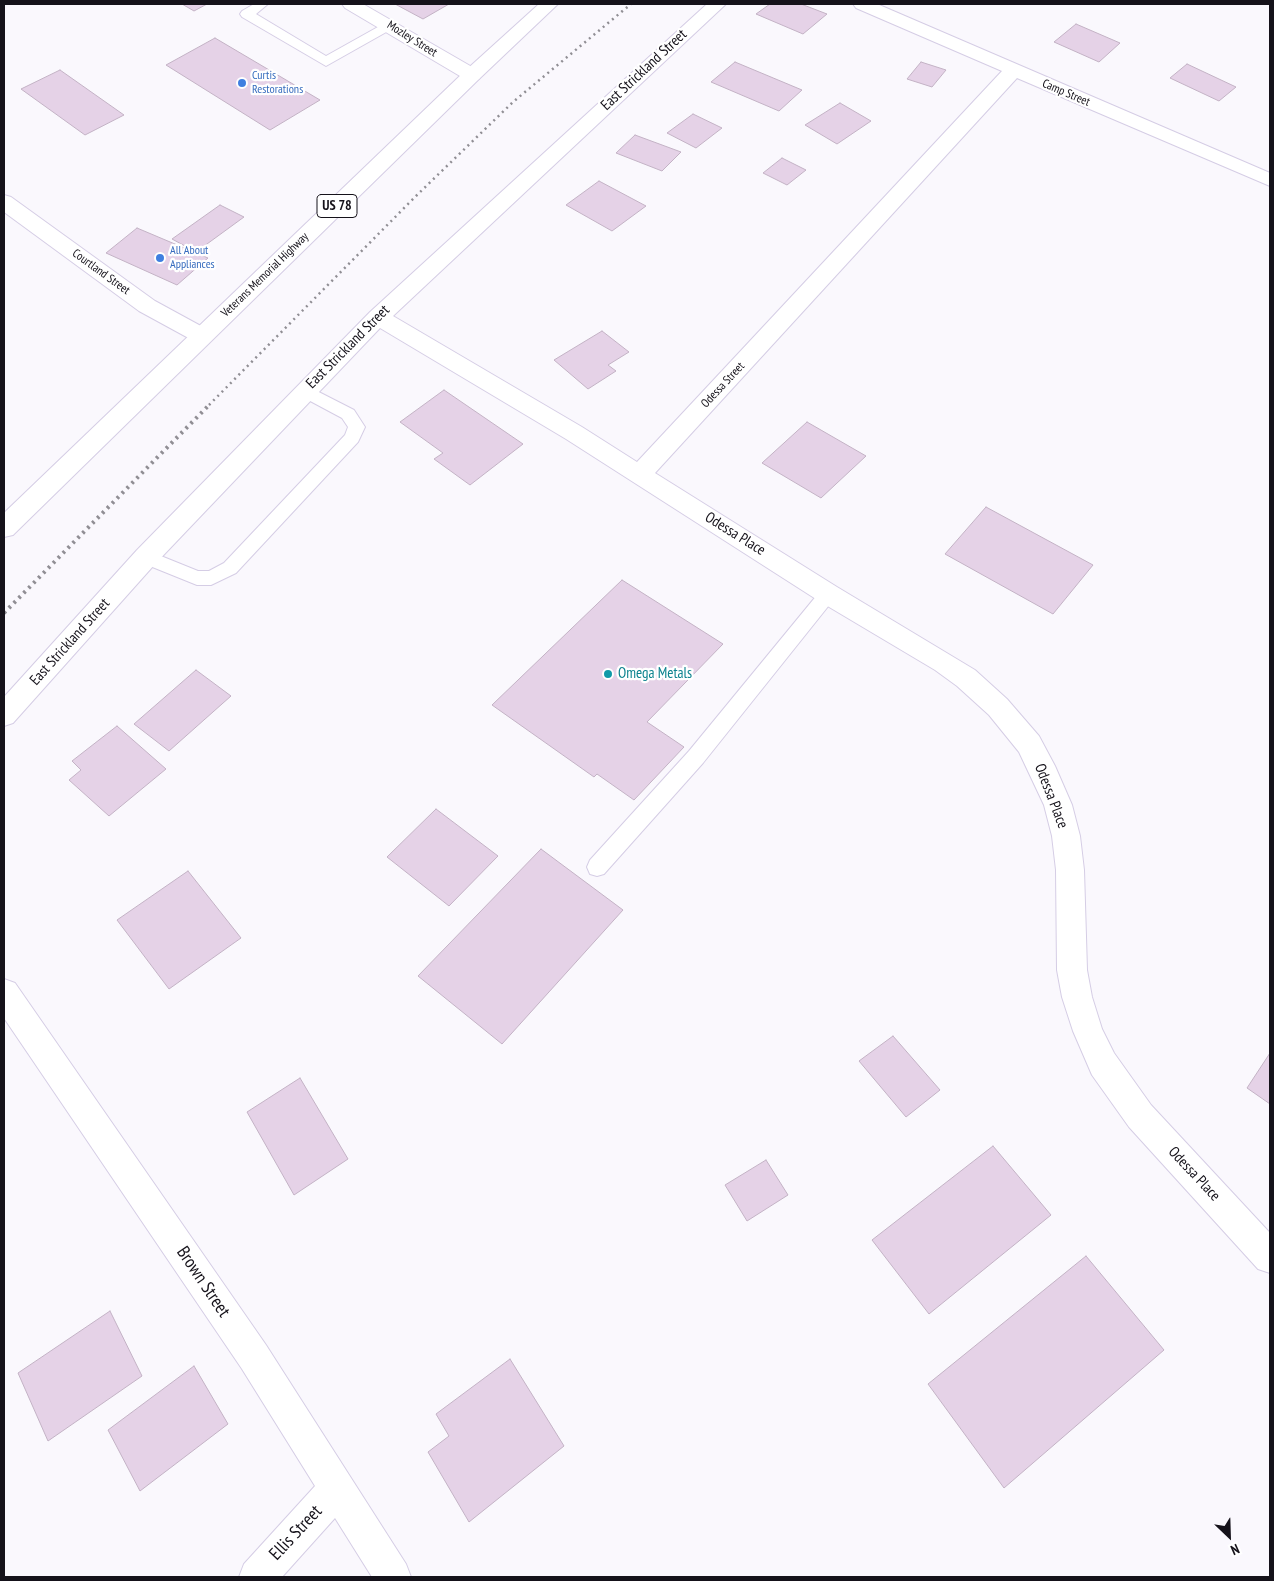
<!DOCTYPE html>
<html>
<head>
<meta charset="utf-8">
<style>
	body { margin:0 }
	#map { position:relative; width:1274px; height:1581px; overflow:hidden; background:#faf8fd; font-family:"PT Sans Narrow",sans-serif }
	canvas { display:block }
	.frame { position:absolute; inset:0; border:5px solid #15121a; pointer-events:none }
	.north { position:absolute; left:1204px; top:1511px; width:50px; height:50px; -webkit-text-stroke:4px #fff; paint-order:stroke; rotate:156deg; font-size:14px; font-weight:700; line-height:20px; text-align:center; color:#15121a }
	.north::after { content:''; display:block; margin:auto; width:18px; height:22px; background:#15121a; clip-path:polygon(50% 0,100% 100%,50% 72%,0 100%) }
</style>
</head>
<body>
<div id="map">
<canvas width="1274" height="1581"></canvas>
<div class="frame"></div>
<div class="north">N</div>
</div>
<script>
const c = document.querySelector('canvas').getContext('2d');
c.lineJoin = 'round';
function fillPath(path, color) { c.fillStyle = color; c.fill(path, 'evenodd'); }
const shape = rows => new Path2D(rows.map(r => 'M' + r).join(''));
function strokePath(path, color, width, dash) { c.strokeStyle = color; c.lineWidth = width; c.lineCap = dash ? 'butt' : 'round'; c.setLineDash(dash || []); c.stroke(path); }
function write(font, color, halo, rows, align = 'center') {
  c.font = font + ' "PT Sans Narrow",sans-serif'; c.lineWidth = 4.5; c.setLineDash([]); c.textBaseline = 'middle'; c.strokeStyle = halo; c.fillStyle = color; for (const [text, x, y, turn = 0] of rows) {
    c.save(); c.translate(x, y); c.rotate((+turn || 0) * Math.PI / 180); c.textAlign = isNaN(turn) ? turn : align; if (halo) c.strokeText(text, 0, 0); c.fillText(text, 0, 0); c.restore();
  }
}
const building = shape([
	[182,4,207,4,194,11,182,4],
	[395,4,449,4,423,19,395,4],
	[770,4,801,4,827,14,803,34,756,14,770,4],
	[1076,24,1120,43,1099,62,1054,42,1076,24],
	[215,38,320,100,270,130,166,65,215,38],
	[735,62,802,90,779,111,711,82,735,62],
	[921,62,946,70,932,87,907,79,921,62],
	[1187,64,1236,87,1219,101,1170,78,1187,64],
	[60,70,124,115,85,135,21,89,60,70],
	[840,103,871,121,837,144,805,125,840,103],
	[693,114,722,128,696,148,667,133,693,114],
	[635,135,681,152,662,171,616,153,635,135],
	[782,158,806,170,787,185,763,173,782,158],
	[599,181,646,206,612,231,566,205,599,181],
	[220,205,244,217,196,252,172,239,220,205],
	[137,228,208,258,177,285,106,253,137,228],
	[602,331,629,352,608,365,616,371,588,389,554,360,602,331],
	[444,390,523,444,470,485,434,459,443,453,400,422,444,390],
	[807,422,866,456,821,498,762,463,807,422],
	[986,507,1093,565,1053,614,945,554,986,507],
	[622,580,723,644,647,722,684,747,634,800,597,774,594,777,492,705,622,580],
	[196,670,231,696,169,751,134,724,196,670],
	[117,726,166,769,109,816,69,780,81,770,72,761,117,726],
	[436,809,498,856,449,906,387,857,436,809],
	[541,849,623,910,502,1044,418,976,541,849],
	[188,871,241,938,169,989,117,920,188,871],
	[893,1036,940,1090,906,1117,859,1061,893,1036],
	[1270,1053,1270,1104,1247,1088,1270,1053],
	[300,1078,348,1159,294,1195,247,1112,300,1078],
	[993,1146,1051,1215,929,1314,872,1240,993,1146],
	[766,1160,788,1195,747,1221,725,1185,766,1160],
	[1086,1256,1164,1350,1004,1488,928,1384,1086,1256],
	[110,1311,142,1376,48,1441,18,1373,110,1311],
	[510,1359,564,1446,469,1522,428,1452,449,1436,436,1414,510,1359],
	[194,1366,228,1424,140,1491,108,1430,194,1366]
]);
const service = shape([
	[254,4,268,4,256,14,326,56,385,23,390,22,397,26,326,66,242,17,240,14,242,11,254,4],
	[305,385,354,410,365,427,358,442,236,573,211,585,197,585,140,562,137,557,140,552,146,550,198,571,209,571,224,563,345,435,348,427,342,418,299,395,297,391,299,387,305,385],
	[828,587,834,589,837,594,834,599,703,763,604,874,597,876,590,874,587,867,590,860,689,751,822,589,828,587]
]);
const minor = shape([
	[342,4,363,4,479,71,481,75,479,79,472,81,465,79,345,8,342,4],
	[707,4,726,4,393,316,582,427,637,462,1002,71,856,8,853,4,877,4,1270,173,1270,186,1017,78,655,473,837,587,975,670,1007,699,1039,736,1055,766,1072,805,1080,836,1084,870,1087,970,1092,997,1102,1029,1114,1053,1151,1105,1270,1233,1270,1273,1258,1269,1129,1127,1092,1075,1073,1031,1062,997,1057,970,1056,870,1052,836,1044,805,1019,752,989,715,957,686,935,670,819,601,566,439,380,328,155,564,13,723,4,726,4,697,137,550,370,312,707,4],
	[4,195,11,197,155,301,210,331,213,336,210,341,202,344,194,341,139,311,4,212,4,195],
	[4,979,15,983,266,1345,406,1564,411,1577,372,1577,335,1518,282,1577,239,1577,244,1564,315,1486,242,1369,4,1018,4,979]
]);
const primary = shape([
	[539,4,558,4,479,79,13,535,4,537,4,513,465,71,539,4]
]);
const railFar1 = shape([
	[209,405,417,195,513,102,631,4]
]);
const rail = shape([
	[4,613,210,404]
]);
const markers = [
	[242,83,5,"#3f7fe0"],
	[160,258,5,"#3f7fe0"],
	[608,674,5,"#0f9aa8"]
];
const farStreetnames = [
	["Mozley Street",412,39,32],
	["Camp Street",1066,93,23],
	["Courtland Street",101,272,36],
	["Veterans Memorial Highway",265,275,-44],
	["Odessa Street",723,385,-47]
];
const farShopnames = [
	["Curtis",252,76],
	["Restorations",252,90],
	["All About",170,251],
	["Appliances",170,265]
];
const shields = [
	[337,206,40]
];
const shieldNames = [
	["US 78",337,206]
];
const streetNames = [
	["East Strickland Street",644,70,-43],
	["East Strickland Street",348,347,-45],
	["Odessa Place",735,534,32],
	["East Strickland Street",70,642,-48],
	["Odessa Place",1051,796,69],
	["Odessa Place",1194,1174,47]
];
const cultureNames = [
	["Omega Metals",618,674]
];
const nearStreetnames = [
	["Brown Street",203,1282,56],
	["Ellis Street",296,1533,-47]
];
fillPath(building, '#e5d2e7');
strokePath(building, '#c3b2c5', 1);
strokePath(service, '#d5cde5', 2);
strokePath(minor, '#d5cde5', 2);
strokePath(primary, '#d5cde5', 2);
fillPath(service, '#fff');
fillPath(minor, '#fff');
fillPath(primary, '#fff');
strokePath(railFar1, '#908e94', 2.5, [2, 4]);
strokePath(rail, '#908e94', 4, [2.5, 4.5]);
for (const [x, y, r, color] of markers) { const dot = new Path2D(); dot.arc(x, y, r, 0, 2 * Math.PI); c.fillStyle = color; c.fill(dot); strokePath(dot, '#fff', 2); }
write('12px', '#15121a', '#fff', farStreetnames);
write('12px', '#366cbe', '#fff', farShopnames, 'left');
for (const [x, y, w] of shields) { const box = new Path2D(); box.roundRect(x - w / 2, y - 11.5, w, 23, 4); c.fillStyle = '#fff'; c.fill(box); strokePath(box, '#15121a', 1); }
write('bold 14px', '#15121a', null, shieldNames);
write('15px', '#15121a', '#fff', streetNames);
write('15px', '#0d838f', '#fff', cultureNames, 'left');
write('18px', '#15121a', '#fff', nearStreetnames);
</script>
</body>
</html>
